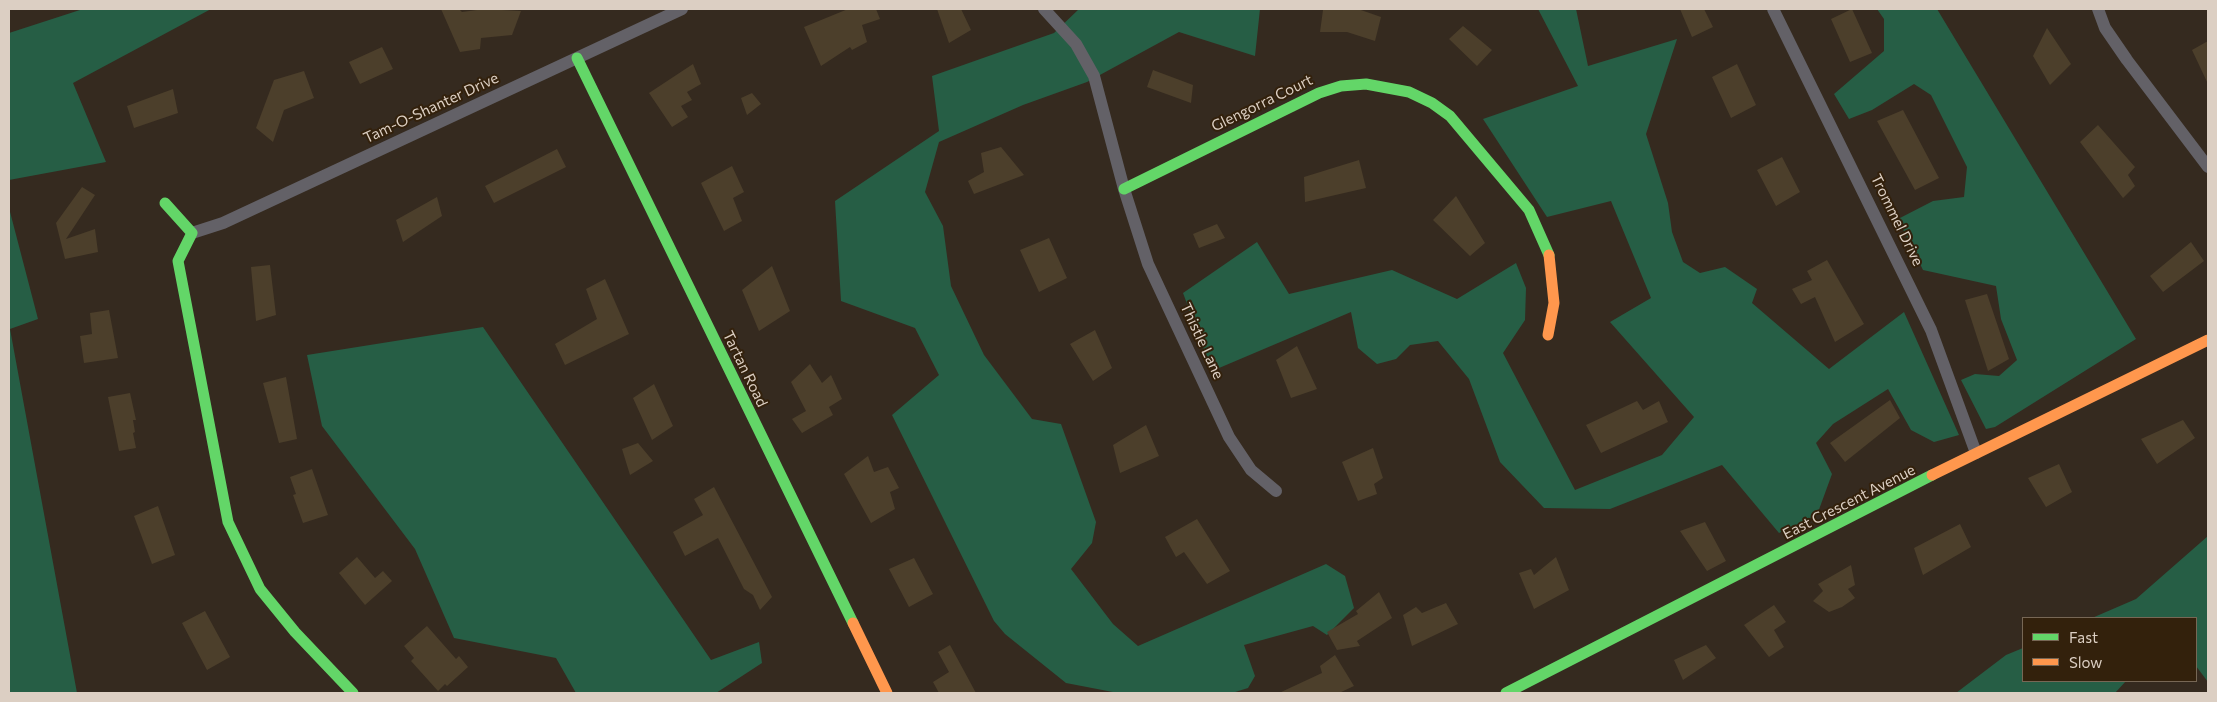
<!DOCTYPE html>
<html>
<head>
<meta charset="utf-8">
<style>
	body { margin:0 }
	#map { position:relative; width:2217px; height:702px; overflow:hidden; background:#352a1f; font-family:Commissioner,sans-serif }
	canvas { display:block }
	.frame { position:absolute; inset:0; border:10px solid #dccfc3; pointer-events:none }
	.legend { position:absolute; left:2022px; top:617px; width:175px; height:65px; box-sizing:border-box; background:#33210c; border:1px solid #776755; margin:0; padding:6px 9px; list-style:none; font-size:15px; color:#dccfc3 }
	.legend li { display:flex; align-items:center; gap:10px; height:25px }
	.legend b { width:25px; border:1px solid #776755 }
</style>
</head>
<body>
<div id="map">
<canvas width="2217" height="702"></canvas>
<div class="frame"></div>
<ul class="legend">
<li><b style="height:6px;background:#63d668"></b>Fast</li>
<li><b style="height:6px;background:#ff974d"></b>Slow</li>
</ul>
</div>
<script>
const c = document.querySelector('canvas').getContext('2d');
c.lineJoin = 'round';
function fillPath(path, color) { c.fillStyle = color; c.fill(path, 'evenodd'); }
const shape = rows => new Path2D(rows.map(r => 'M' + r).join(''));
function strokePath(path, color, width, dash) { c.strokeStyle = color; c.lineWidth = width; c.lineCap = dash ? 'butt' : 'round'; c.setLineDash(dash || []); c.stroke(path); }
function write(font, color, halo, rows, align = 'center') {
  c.font = font + ' Commissioner,sans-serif'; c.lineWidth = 4; c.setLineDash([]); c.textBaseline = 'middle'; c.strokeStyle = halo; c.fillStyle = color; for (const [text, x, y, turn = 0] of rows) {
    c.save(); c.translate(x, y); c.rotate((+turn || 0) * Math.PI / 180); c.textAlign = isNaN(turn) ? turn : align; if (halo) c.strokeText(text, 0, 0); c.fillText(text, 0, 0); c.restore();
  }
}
const green = shape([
	[83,9,211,9,73,83,106,162,9,180,9,33],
	[1079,9,1260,9,1255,56,1179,32,1087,82,1023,105,939,142,925,192,943,226,951,286,984,355,1032,419,1061,424,1096,522,1092,543,1071,569,1113,624,1138,646,1326,564,1345,576,1354,608,1327,635,1313,626,1244,645,1255,676,1248,688,1232,693,1118,693,1066,683,1005,634,994,621,892,415,939,375,915,328,841,301,835,201,939,131,932,76,1054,33],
	[1538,9,1576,9,1588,66,1677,39,1646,134,1668,203,1672,232,1683,262,1700,273,1725,267,1757,289,1752,303,1829,369,1904,312,1959,435,1934,442,1911,430,1888,389,1833,424,1816,443,1832,474,1817,515,1779,533,1722,465,1610,509,1544,508,1500,462,1469,379,1438,341,1410,345,1396,359,1377,364,1358,348,1351,312,1212,371,1183,293,1257,242,1289,294,1392,270,1457,299,1516,263,1526,288,1525,320,1503,353,1575,490,1662,455,1694,417,1610,322,1651,298,1611,201,1547,217,1483,119,1578,86],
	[1877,9,1937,9,2136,339,1995,427,1986,429,1961,380,1975,374,1999,376,2017,360,2001,319,1996,286,1923,270,1898,219,1933,201,1964,197,1967,167,1931,95,1914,84,1872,110,1849,119,1834,94,1884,51,1884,19],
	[9,208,38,319,10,329,77,693,9,693],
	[483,327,711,660,759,642,762,663,716,693,576,693,556,658,454,638,415,549,322,426,307,355],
	[2208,536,2208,682,2196,666,2196,618,2092,618,2136,599],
	[2023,648,2023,681,2126,681,2115,693,1956,693,2006,655]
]);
const building = shape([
	[441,9,459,9,462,12,484,9,521,11,512,35,481,38,480,49,460,52],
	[848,9,876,9,880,19,862,25,867,42,852,50,850,47,821,66,804,27],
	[937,9,961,9,971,30,949,43],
	[1332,9,1358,9,1381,17,1375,41,1347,32,1320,32,1323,10],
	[1680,9,1704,9,1713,27,1692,37],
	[1852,9,1872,53,1850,62,1831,19],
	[1463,26,1492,50,1477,66,1449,39],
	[2047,28,2071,64,2050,85,2033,56],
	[2208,41,2208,84,2192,50],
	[382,47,393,69,360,84,349,62],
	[693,64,701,84,687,92,692,100,681,106,688,117,672,127,649,93],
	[1737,64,1756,105,1731,118,1712,77],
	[1153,70,1193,85,1191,103,1147,87],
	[304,71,314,98,284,110,273,142,256,128,274,80],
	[173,89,178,113,134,128,127,106],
	[752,93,761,104,747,115,741,98],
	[1903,110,1939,178,1915,190,1877,121],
	[2098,125,2135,167,2128,175,2135,186,2123,198,2080,142],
	[1001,147,1024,175,974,194,968,181,984,172,981,153],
	[557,149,566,167,494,203,485,186],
	[1782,157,1800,192,1776,206,1757,170],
	[1359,160,1366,188,1305,202,1304,177],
	[732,166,744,192,733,198,742,221,724,231,701,183],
	[82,187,95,195,66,239,95,229,98,252,65,259,56,223],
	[1456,196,1485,243,1470,256,1433,220],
	[437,197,442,216,403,242,396,220],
	[1217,224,1225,238,1199,248,1193,234],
	[1049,238,1067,278,1039,292,1020,250],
	[2191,242,2204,261,2163,292,2150,276],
	[1827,260,1864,324,1835,342,1815,297,1801,304,1792,289,1812,280,1807,271],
	[270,265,276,315,256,321,251,267],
	[772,266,790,311,759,331,742,290],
	[605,279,629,334,565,365,555,344,597,319,586,289],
	[1987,294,2009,359,1988,371,1965,300],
	[109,310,118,358,84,363,80,336,92,334,90,313],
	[1095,330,1112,368,1093,381,1070,344],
	[1297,346,1317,389,1291,398,1276,360],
	[810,364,822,383,831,375,842,399,829,407,833,415,802,433,792,419,806,411,791,382],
	[286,377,297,439,279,443,263,383],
	[654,384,673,426,652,440,633,398],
	[130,393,136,420,133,420,135,432,133,433,136,448,119,451,108,397],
	[1890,400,1900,418,1845,462,1830,443],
	[1637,401,1643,410,1659,401,1668,422,1601,453,1586,425],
	[2183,420,2195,438,2157,464,2141,439],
	[1146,425,1159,456,1120,473,1113,445],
	[638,443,653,461,630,475,622,449],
	[1373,448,1383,478,1374,484,1377,494,1358,501,1342,462],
	[868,456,874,472,888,467,899,488,890,492,895,509,871,523,844,474],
	[2059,464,2072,492,2046,507,2028,478],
	[312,469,328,515,303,523,293,495,296,494,290,477],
	[714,487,772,597,760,610,753,595,744,589,718,538,685,556,673,532,703,515,694,499],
	[158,506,175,555,152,564,134,516],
	[1197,519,1230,571,1207,584,1184,552,1176,557,1165,537],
	[1705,522,1726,561,1707,571,1680,531],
	[1960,524,1971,547,1923,575,1914,548],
	[357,557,375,578,383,571,392,581,365,605,339,573],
	[1556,557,1569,590,1534,609,1519,573,1531,569,1534,575],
	[914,558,933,594,909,607,889,569],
	[1851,565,1855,585,1848,589,1855,598,1842,607,1829,612,1813,601,1823,591,1818,584],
	[1379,592,1392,618,1357,641,1360,646,1337,650,1327,632,1358,614,1356,611],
	[1446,603,1458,624,1412,646,1403,615,1416,607,1422,613],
	[1774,605,1786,622,1774,630,1784,647,1769,657,1744,625],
	[205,611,230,657,207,670,182,623],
	[427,626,456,659,459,656,468,667,447,686,445,684,438,691,411,661,414,658,404,646],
	[950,645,976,693,939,693,933,682,949,672,938,652],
	[1706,645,1716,658,1683,680,1674,660],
	[1335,655,1354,686,1339,693,1279,693,1322,673,1320,666]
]);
const street = shape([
	[1044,9,1076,44,1094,76,1124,189,1148,264,1229,437,1251,470,1276,491],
	[1773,9,1931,330,1976,453],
	[2098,9,2105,28,2127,60,2208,167],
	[192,233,223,223,682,9]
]);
const fast = shape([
	[577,58,853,623],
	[1124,189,1319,93,1341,86,1366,84,1409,92,1432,103,1450,116,1529,210,1549,255],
	[165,203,192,233,178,261,228,522,260,589,295,632,353,693],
	[1506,693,1932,475]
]);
const slow = shape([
	[1548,335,1554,303,1549,255],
	[1932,475,2208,340],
	[853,623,887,693]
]);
const streetNames = [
	["Glengorra Court",1262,103,-26],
	["Tam-O-Shanter Drive",431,108,-25],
	["Trommel Drive",1897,220,64],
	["Thistle Lane",1202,341,65],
	["Tartan Road",745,369,64],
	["East Crescent Avenue",1849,502,-27]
];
fillPath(green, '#265e45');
fillPath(building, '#4c3f2b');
strokePath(street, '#636167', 12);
strokePath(fast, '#63d668', 11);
strokePath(slow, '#ff974d', 11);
write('15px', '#dccfc3', '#33210c', streetNames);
</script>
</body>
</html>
